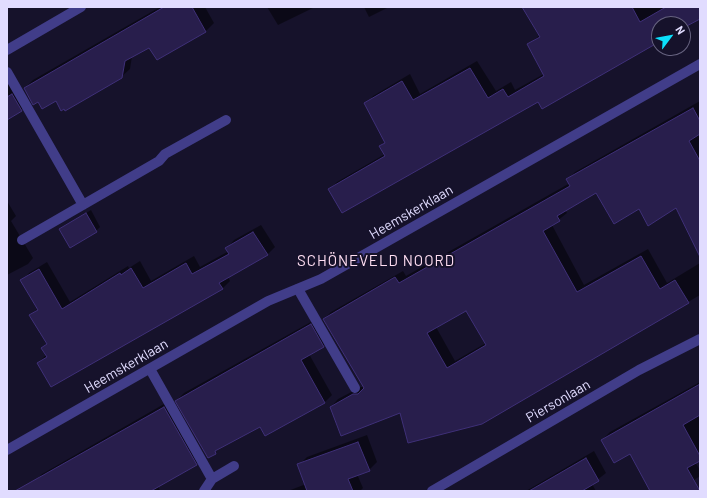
<!DOCTYPE html>
<html>
<head>
<meta charset="utf-8">
<style>
	body { margin:0 }
	#map { position:relative; width:707px; height:498px; overflow:hidden; background:#16122b; font-family:Barlow,sans-serif }
	canvas { display:block }
	.frame { position:absolute; inset:0; border:8px solid #e1dcff; pointer-events:none }
	.north { position:absolute; left:651px; top:16px; width:40px; height:40px; box-sizing:border-box; background:#16122b; border:1px solid #676380; border-radius:50%; rotate:58deg; font-size:11px; font-weight:700; line-height:16px; text-align:center; color:#e1dcff }
	.north::after { content:''; display:block; margin:auto; width:14px; height:18px; background:#0be0fc; clip-path:polygon(50% 0,100% 100%,50% 72%,0 100%) }
</style>
</head>
<body>
<div id="map">
<canvas width="707" height="498"></canvas>
<div class="frame"></div>
<div class="north">N</div>
</div>
<script>
const c = document.querySelector('canvas').getContext('2d');
c.lineJoin = 'round';
function fillPath(path, color) { c.fillStyle = color; c.fill(path, 'evenodd'); }
const shape = rows => new Path2D(rows.map(r => 'M' + r).join(''));
function strokePath(path, color, width, dash) { c.strokeStyle = color; c.lineWidth = width; c.lineCap = dash ? 'butt' : 'round'; c.setLineDash(dash || []); c.stroke(path); }
function write(font, color, halo, rows, align = 'center') {
  c.font = font + ' Barlow,sans-serif'; c.lineWidth = 4; c.setLineDash([]); c.textBaseline = 'middle'; c.strokeStyle = halo; c.fillStyle = color; for (const [text, x, y, turn = 0] of rows) {
    c.save(); c.translate(x, y); c.rotate((+turn || 0) * Math.PI / 180); c.textAlign = isNaN(turn) ? turn : align; if (halo) c.strokeText(text, 0, 0); c.fillText(text, 0, 0); c.restore();
  }
}
const shadow = shape([
	[160,7,205,7,214,23,206,31,157,58,150,46,132,56,130,69,121,77,56,100,38,100,25,88,33,80],
	[267,7,315,7,278,25],
	[364,7,389,7,369,17],
	[523,7,700,7,700,18,683,27,683,24,659,24,659,41,538,101,330,189,337,182,385,154,381,146,385,142,366,104,373,96,410,74,420,94,477,61,496,91,511,82,515,90,544,74,528,45,540,35],
	[14,82,30,102,21,110,7,119,7,86],
	[700,101,700,255,676,207,639,208,596,192,565,210,567,213,552,225,584,285,648,249,667,283,700,263,700,295,481,423,401,411,331,407,338,399,361,387,365,387,324,319,331,312,403,271,406,276,570,183,568,179,575,172],
	[466,309,486,343,455,361,436,327],
	[7,201,16,216,11,221,33,258,28,264,7,275],
	[91,210,100,227,96,231,60,229],
	[261,225,275,247,267,255,228,277,230,281,222,289,38,363,46,355,42,348,47,343,31,316,38,308,22,281,29,273,47,262,70,302,128,266,129,268,140,261,151,281,194,256,200,267,229,251,227,248,234,240],
	[318,318,330,339,323,346,309,354,332,395,325,402,266,435,260,425,223,446,208,457,176,401,184,393],
	[700,382,700,459,695,462,700,470,700,476,678,491,651,491,630,453,602,440,610,432],
	[171,400,203,457,196,464,158,486,160,491,25,491,42,474],
	[367,435,377,462,369,470,357,474,363,488,360,491,288,491,306,484,299,465,307,457],
	[594,451,606,473,592,484,596,491,526,491]
]);
const building = shape([
	[164,7,192,7,206,32,157,60,149,48,125,61,122,78,65,111,64,109,61,111,56,101,42,109,38,102,33,105,24,88,164,7],
	[522,7,632,7,640,22,666,7,700,7,700,19,683,28,683,24,659,24,659,42,542,109,538,102,342,213,328,189,385,156,379,146,385,143,364,103,402,81,413,100,470,68,488,98,503,89,508,97,544,76,527,44,540,37,522,7],
	[12,94,22,111,7,120,7,97,12,94],
	[693,108,700,121,700,134,689,141,700,161,700,257,676,208,648,226,639,209,614,224,596,193,557,216,560,221,543,231,577,292,641,256,660,289,675,280,689,303,482,424,408,443,400,413,341,436,330,407,353,394,358,394,364,388,323,319,395,277,399,283,570,186,566,179,693,108],
	[466,311,486,345,447,368,427,333,466,311],
	[86,213,97,232,70,248,59,229,86,213],
	[253,232,268,255,219,283,223,289,51,387,37,363,47,357,41,348,47,344,29,315,38,310,20,280,39,269,62,309,120,273,121,275,131,268,143,288,186,263,192,274,229,254,225,248,253,232],
	[311,324,324,347,301,360,325,403,265,436,260,427,215,451,216,454,208,458,175,401,311,324],
	[700,384,700,415,683,425,700,456,700,461,687,468,700,491,650,491,630,454,614,463,601,440,700,384],
	[164,407,197,465,151,491,15,491,164,407],
	[358,442,370,471,348,479,353,491,307,491,297,464,358,442],
	[586,458,599,481,582,491,529,491,586,458]
]);
const lane = shape([
	[7,72,83,205],
	[22,240,159,161,165,154,226,120],
	[298,289,355,388],
	[150,369,212,479,204,491],
	[212,479,234,466]
]);
const street = shape([
	[7,50,81,7],
	[7,450,268,301,321,279,700,64],
	[432,491,639,370,700,339]
]);
const streetNames = [
	["Heemskerklaan",411,212,-30],
	["Heemskerklaan",126,366,-30],
	["Piersonlaan",558,401,-30]
];
const neighbourhoodNames = [
	["SCHÖNEVELD NOORD",376,261]
];
fillPath(shadow, '#0007');
fillPath(building, '#281e4c');
strokePath(building, '#3f3078', 1);
strokePath(lane, '#413d89', 10);
strokePath(street, '#413d89', 10);
write('14px', '#e1dcff', '#16122b', streetNames);
c.letterSpacing = '1px';
write('15px', '#ffdef2', '#16122b', neighbourhoodNames);
c.letterSpacing = '0px';
</script>
</body>
</html>
